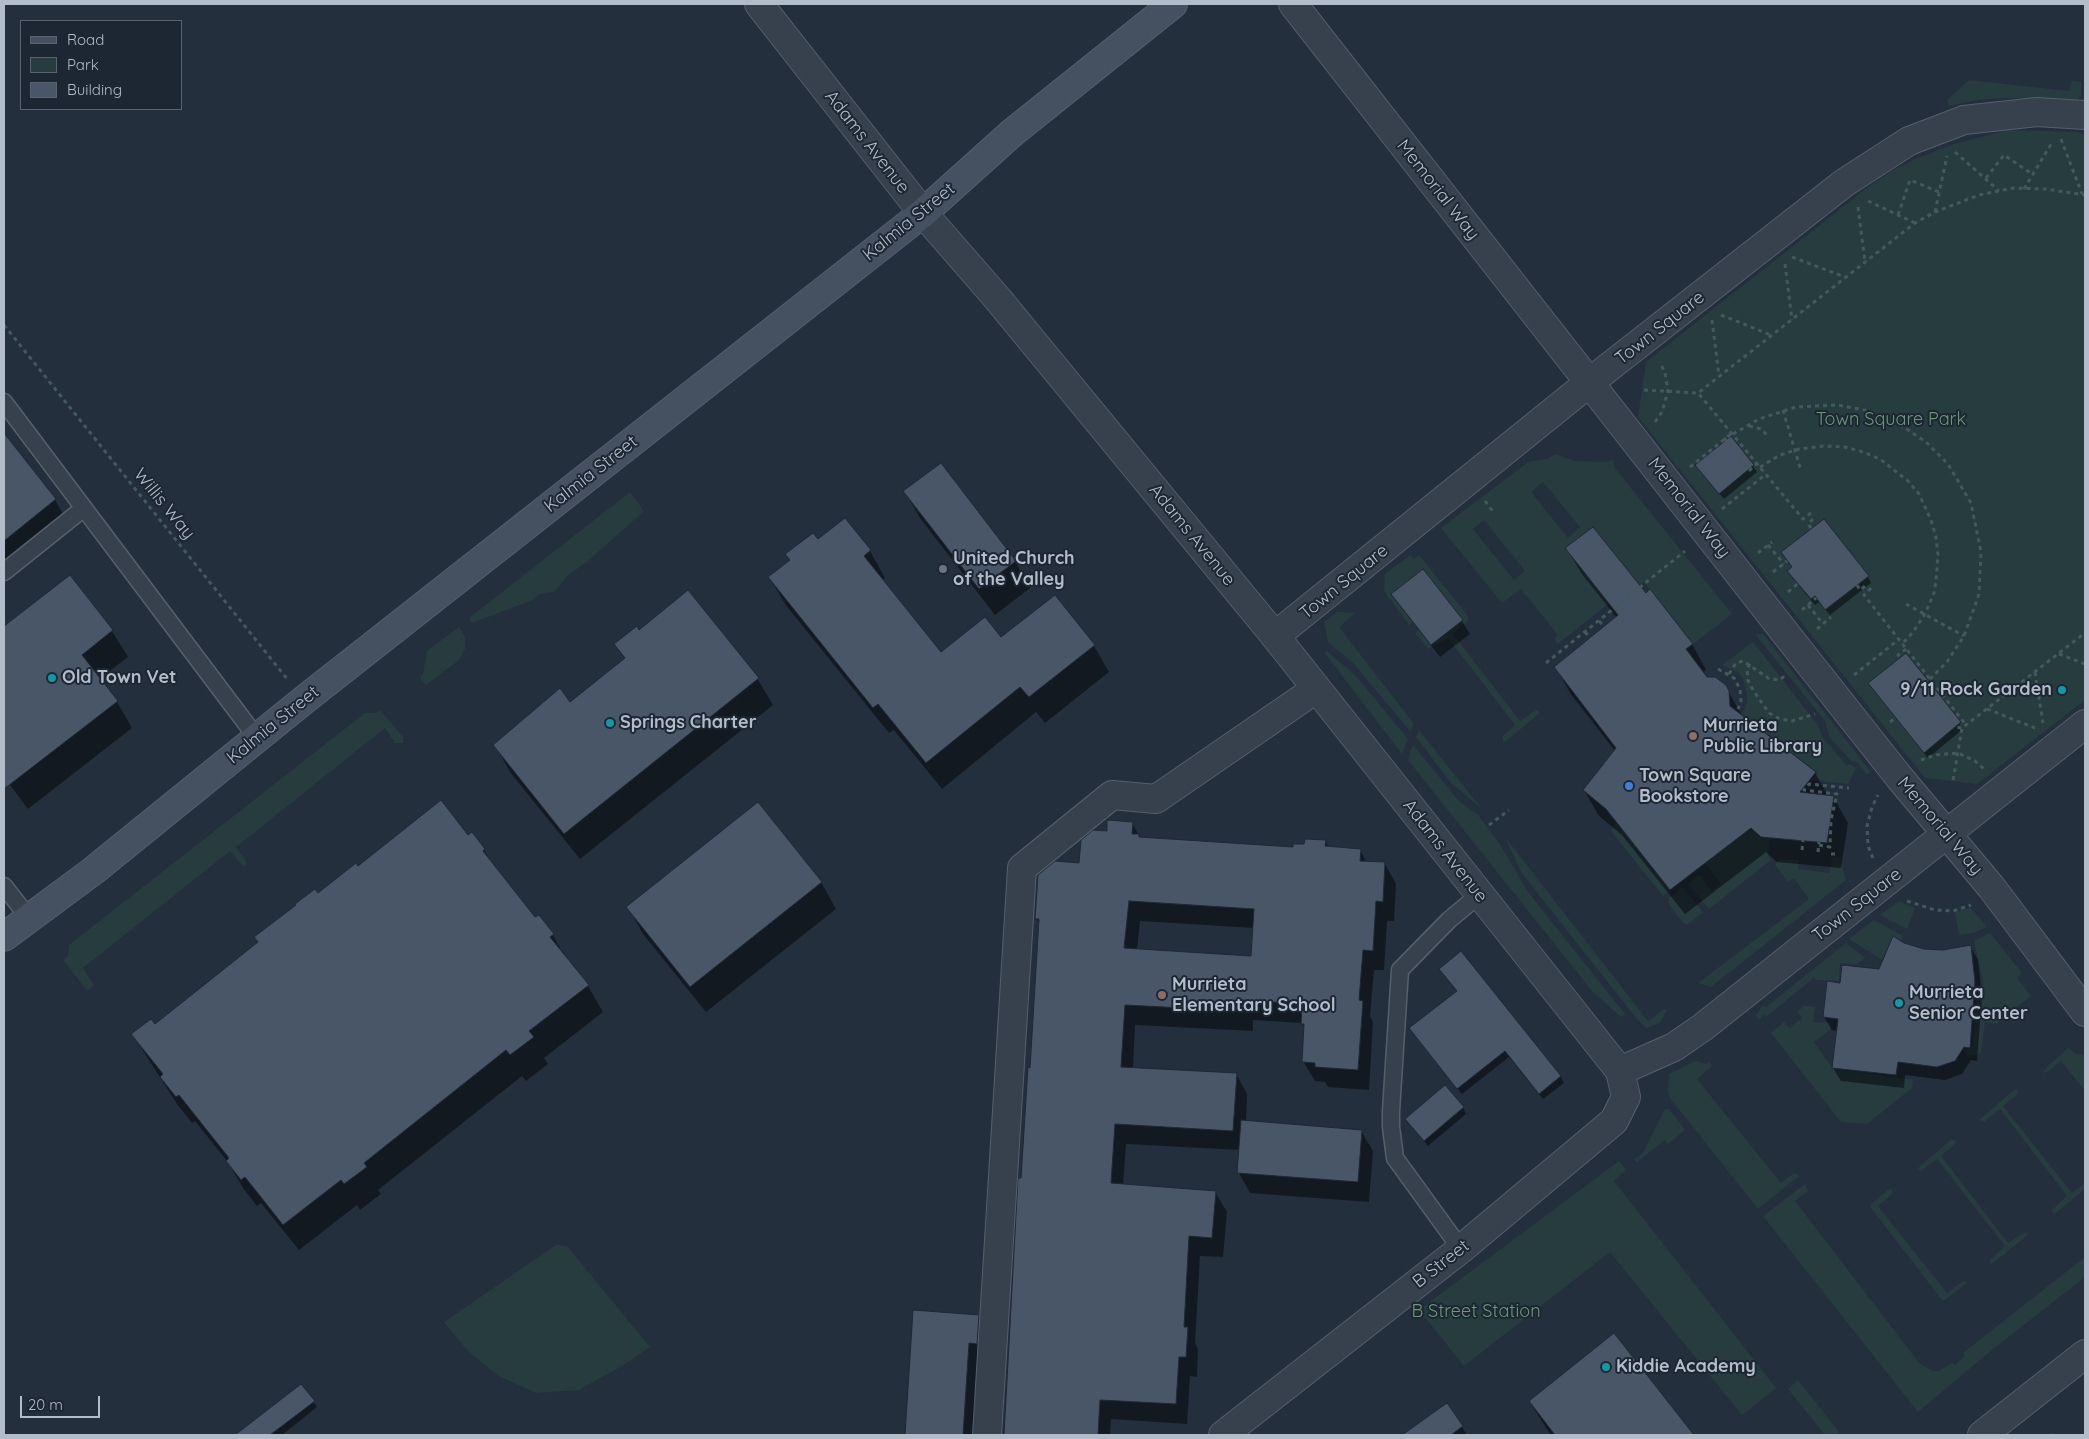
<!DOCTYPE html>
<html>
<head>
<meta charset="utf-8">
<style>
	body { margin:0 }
	#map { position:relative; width:2089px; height:1439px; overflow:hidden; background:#242f3e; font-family:Quicksand,sans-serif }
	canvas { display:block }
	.frame { position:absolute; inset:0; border:5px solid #b3bcc9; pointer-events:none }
	.legend { position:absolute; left:20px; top:20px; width:162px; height:90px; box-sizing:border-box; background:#1d2633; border:1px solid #59626f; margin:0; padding:6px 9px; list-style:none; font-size:15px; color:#b3bcc9 }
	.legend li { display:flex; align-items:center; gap:10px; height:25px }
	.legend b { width:25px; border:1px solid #59626f }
	.scale { position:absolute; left:20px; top:1396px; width:80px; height:22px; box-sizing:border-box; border:2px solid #b3bcc9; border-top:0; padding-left:6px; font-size:15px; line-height:18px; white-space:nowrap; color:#b3bcc9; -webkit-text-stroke:4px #1d2633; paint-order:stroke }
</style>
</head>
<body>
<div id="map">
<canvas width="2089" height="1439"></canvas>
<div class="frame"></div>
<ul class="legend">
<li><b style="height:6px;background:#455061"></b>Road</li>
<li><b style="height:14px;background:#263c3f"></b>Park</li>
<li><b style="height:14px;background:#495667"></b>Building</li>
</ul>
<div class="scale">20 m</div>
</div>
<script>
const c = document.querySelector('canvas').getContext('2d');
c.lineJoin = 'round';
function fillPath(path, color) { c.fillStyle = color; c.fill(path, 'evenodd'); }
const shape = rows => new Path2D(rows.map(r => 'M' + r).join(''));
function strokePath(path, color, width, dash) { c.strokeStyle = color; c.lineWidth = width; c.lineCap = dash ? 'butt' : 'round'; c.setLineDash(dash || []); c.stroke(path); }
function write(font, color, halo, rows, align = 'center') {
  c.font = font + ' Quicksand,sans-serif'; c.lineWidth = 4; c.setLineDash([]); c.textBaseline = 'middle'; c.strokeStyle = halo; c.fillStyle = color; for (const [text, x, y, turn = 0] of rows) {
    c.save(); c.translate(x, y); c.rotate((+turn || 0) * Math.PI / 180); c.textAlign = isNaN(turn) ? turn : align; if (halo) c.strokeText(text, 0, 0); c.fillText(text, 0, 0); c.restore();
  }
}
const green = shape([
	[1969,80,2069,91,2072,81,2081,82,2081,95,2078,99,2003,98,1977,100,1949,106,1947,100],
	[2008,130,2077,132,2085,135,2085,700,1977,784,1925,778,1638,417,1646,362,1868,187,1893,170,1918,158,1954,144],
	[1556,454,1574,461,1604,462,1613,460,1614,467,1732,614,1693,644,1644,582,1609,603,1558,644,1554,639,1558,635,1521,589,1502,603,1441,528,1528,462,1547,459],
	[1543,482,1580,527,1568,538,1531,492],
	[1484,520,1525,571,1514,580,1473,529],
	[630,492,644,511,588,561,567,576,554,592,539,594,533,600,472,623,469,618],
	[1410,555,1414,559,1419,555,1468,616,1468,621,1453,634,1520,721,1535,711,1538,710,1540,713,1505,742,1503,740,1503,736,1515,725,1448,638,1428,649,1415,633,1419,630,1423,569,1392,594,1414,621,1409,625,1384,591,1385,574],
	[1337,612,1355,613,1339,627,1414,724,1410,731,1354,664,1328,642,1324,622],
	[459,627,465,637,465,649,459,660,426,685,420,678,423,674,427,651],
	[1755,634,1763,634,1792,671,1871,772,1867,775,1858,763,1851,761,1830,738,1825,721],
	[1753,642,1818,725,1823,738,1847,766,1849,764,1856,768,1848,784,1812,780,1818,773,1742,714,1747,702,1747,694,1743,679,1739,673,1722,665],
	[1327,651,1355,675,1408,739,1402,754,1324,652],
	[380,710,403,737,403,743,395,743,385,728,236,847,247,863,246,865,243,866,230,851,83,968,94,985,90,990,86,989,63,960,68,956,69,945,365,713,376,713],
	[1419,730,1482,809,1451,783,1416,737],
	[1413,745,1460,802,1478,815,1499,843,1528,892,1625,1014,1621,1017,1592,991,1408,760],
	[1616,822,1670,890,1663,896,1611,831],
	[1748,830,1752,830,1763,839,1767,833,1770,833,1768,856,1771,860,1709,909,1688,885,1697,876,1701,876,1712,891,1721,884,1705,863],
	[1505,837,1648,1021,1664,1009,1667,1010,1660,1023,1646,1028,1636,1018,1521,872],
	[1839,857,1846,880,1711,987,1698,983,1809,899,1794,878,1788,882,1775,865,1779,859,1799,860,1798,869,1829,873,1832,858],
	[1683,887,1703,912,1687,925,1683,923,1668,903,1669,898],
	[1899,901,1915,908,1907,929,1880,915],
	[1971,908,1987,927,1973,933,1959,935,1955,912],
	[1874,920,1903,936,1901,941,1893,938,1882,960,1849,939],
	[1990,933,2022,973,2017,978,2031,996,1996,1024,1985,1022,1981,1052,1978,1055,1966,1055,1963,1050,1972,1048,1978,987,1984,985,1974,941],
	[1846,943,1865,958,1857,964,1840,963,1839,981,1815,980,1815,977,1766,1017,1764,1014,1759,1020,1756,1015,1763,1005,1766,1007],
	[1804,1006,1815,1007,1813,1022,1831,1023,1830,1030,1814,1042,1832,1068,1913,1080,1912,1088,1867,1124,1841,1122,1771,1033,1784,1022,1790,1028,1802,1018,1797,1012],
	[2069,1047,2074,1053,2085,1055,2085,1091,2061,1061,2047,1072,2044,1073,2043,1071],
	[1696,1061,1706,1064,1709,1061,1712,1066,1697,1079,1781,1183,1794,1173,1799,1176,1758,1209,1670,1098,1668,1092,1669,1074],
	[2014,1090,2018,1090,2017,1095,2003,1106,2072,1193,2085,1183,2085,1189,2056,1213,2053,1213,2051,1211,2067,1196,2000,1109,1984,1122,1979,1120],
	[1665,1109,1669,1109,1685,1130,1668,1144,1665,1140,1637,1162,1634,1159,1643,1153],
	[1952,1139,1956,1141,1955,1144,1941,1156,2008,1243,2025,1232,2029,1234,1993,1263,1990,1264,1990,1260,2005,1246,1937,1159,1921,1171,1917,1169],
	[1619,1161,1626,1170,1614,1181,1776,1388,1742,1415,1610,1252,1464,1366,1419,1310],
	[1805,1184,1808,1191,1795,1201,1920,1364,1933,1371,1939,1371,1952,1363,1955,1365,1965,1356,1963,1353,2085,1257,2085,1277,1988,1353,1918,1412,1763,1216],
	[1892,1189,1892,1194,1878,1206,1947,1293,1963,1281,1966,1282,1966,1284,1945,1300,1942,1300,1871,1208,1871,1204,1888,1190],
	[556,1245,567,1246,650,1347,622,1366,579,1390,536,1393,499,1376,468,1351,444,1322],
	[1798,1380,1836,1428,1840,1435,1825,1435,1788,1389]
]);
const shadow = shape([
	[4,435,55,500,70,526,4,579],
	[1731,437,1757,472,1724,499,1700,471],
	[905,492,1015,561,1030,588,995,615,920,518],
	[844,520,870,551,885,578,882,580,941,654,1001,639,1094,646,1109,672,1045,723,1036,712,942,789,894,730,889,733,785,604,770,578],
	[1567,549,1646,595,1692,644,1706,670,1702,673,1706,678,1725,686,1743,717,1815,773,1829,797,1834,798,1848,823,1841,868,1777,862,1766,852,1685,914,1622,835,1599,816,1584,790,1615,751,1570,693,1556,667,1617,618,1582,574],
	[1782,553,1868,577,1871,583,1830,615,1819,602,1815,605,1792,577,1788,571,1792,567],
	[70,576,112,631,128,657,99,679,117,702,132,728,28,809,4,777,4,628],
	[1393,594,1462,621,1470,634,1440,657,1401,607],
	[639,631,757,678,773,705,580,859,510,772,495,745,570,703,625,660,616,644],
	[1906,655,1963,729,1928,758,1874,689],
	[1132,823,1141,839,1294,848,1325,841,1329,848,1360,850,1367,863,1385,864,1396,884,1394,921,1387,921,1384,970,1374,970,1370,1016,1373,1022,1369,1090,1328,1087,1325,1082,1315,1081,1303,1061,1305,1029,1302,1023,1253,1020,1253,1031,1135,1025,1133,1068,1236,1074,1247,1094,1246,1122,1361,1131,1373,1151,1369,1202,1250,1193,1239,1173,1240,1150,1126,1144,1123,1185,1215,1192,1227,1212,1223,1257,1200,1256,1195,1343,1198,1349,1197,1377,1190,1376,1187,1424,1111,1419,1110,1435,1005,1435,1020,1180,1022,1180,1031,1069,1040,925,1036,918,1108,833],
	[1140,921,1254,928,1252,957,1137,950],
	[471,834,484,850,495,868,535,919,553,935,566,959,588,986,603,1012,544,1058,548,1064,526,1081,522,1076,378,1190,381,1194,360,1210,357,1205,299,1250,261,1203,257,1206,243,1188,227,1161,195,1121,192,1123,177,1104,133,1035,155,1026,318,895,358,868,468,837],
	[821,882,836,909,706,1012,643,934,628,907],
	[1904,944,1923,950,1943,951,1970,946,1978,960,1982,996,1977,1061,1971,1060,1962,1074,1945,1080,1905,1075,1904,1088,1841,1081,1833,1068,1838,1031,1832,1030,1824,1017,1841,984,1880,970],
	[1441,969,1560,1076,1564,1083,1543,1099,1509,1057,1462,1094,1410,1028,1457,992],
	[1463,1108,1466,1114,1428,1146,1407,1119],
	[914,1312,978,1316,990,1336,975,1435,906,1435],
	[1613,1335,1693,1435,1551,1435,1546,1428,1530,1402],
	[301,1385,317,1407,282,1435,237,1435],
	[1462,1427,1467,1435,1412,1435,1410,1431]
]);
const building = shape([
	[4,433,56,499,4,541,4,433],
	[1731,436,1754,465,1719,494,1695,465,1731,436],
	[941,463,1016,561,979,589,903,491,941,463],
	[845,518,871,550,864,556,941,652,985,617,1001,637,1055,595,1095,645,1029,697,1020,687,926,763,878,704,873,708,768,577,790,560,785,554,813,533,818,539,845,518],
	[1824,519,1869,576,1825,610,1815,596,1811,599,1787,571,1792,567,1781,552,1824,519],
	[1593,527,1646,593,1650,589,1693,644,1686,649,1707,677,1715,677,1726,685,1729,691,1730,706,1816,772,1800,792,1834,796,1827,843,1761,837,1751,828,1670,890,1606,809,1583,790,1616,748,1554,667,1618,615,1565,548,1593,527],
	[1423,569,1463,620,1431,645,1391,594,1423,569],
	[70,575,113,630,82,655,118,701,4,789,4,626,70,575],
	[688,590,759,678,564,834,493,745,560,688,570,702,625,658,614,644,637,626,639,630,688,590],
	[1906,653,1961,722,1924,753,1868,683,1906,653],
	[441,800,468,835,472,832,485,849,483,851,535,917,539,915,554,934,550,937,589,985,529,1031,534,1037,510,1055,506,1050,364,1163,367,1167,344,1184,341,1180,283,1225,245,1177,241,1180,226,1161,229,1158,179,1095,176,1097,160,1077,163,1074,131,1034,151,1019,155,1024,258,942,254,937,296,905,295,904,315,889,318,893,356,863,358,866,441,800],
	[758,802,822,882,690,987,626,907,758,802],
	[1107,820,1133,822,1132,834,1139,834,1139,837,1293,847,1293,844,1304,844,1305,839,1326,840,1325,846,1361,849,1360,861,1385,862,1383,902,1376,901,1373,951,1363,950,1359,1000,1363,1001,1358,1070,1315,1067,1315,1063,1302,1062,1304,1024,1301,1024,1302,1004,1242,1000,1242,1011,1125,1005,1121,1067,1237,1073,1233,1131,1115,1124,1111,1183,1216,1191,1212,1238,1189,1236,1184,1327,1188,1327,1186,1357,1179,1357,1176,1404,1100,1400,1098,1435,1004,1435,1018,1178,1021,1178,1028,1067,1030,1068,1039,919,1035,919,1038,875,1055,861,1079,863,1081,840,1093,830,1107,831,1107,820],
	[1129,901,1254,909,1251,956,1124,948,1129,901],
	[1893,936,1904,943,1924,949,1943,950,1971,945,1975,982,1970,1048,1964,1047,1955,1061,1937,1067,1898,1062,1896,1075,1832,1068,1838,1019,1823,1017,1827,981,1840,983,1842,965,1879,969,1893,936],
	[1461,951,1561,1076,1539,1094,1505,1051,1457,1089,1409,1028,1457,991,1439,969,1461,951],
	[1445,1085,1464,1107,1424,1141,1405,1119,1445,1085],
	[1241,1120,1362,1130,1358,1182,1237,1173,1241,1120],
	[913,1310,979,1315,977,1344,969,1343,963,1435,905,1435,913,1310],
	[1614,1333,1694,1435,1555,1435,1529,1401,1614,1333],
	[301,1384,315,1401,270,1435,235,1435,301,1384],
	[1447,1403,1463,1426,1451,1435,1402,1435,1447,1403]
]);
const path = shape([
	[2061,139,2082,194],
	[1955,152,1999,191],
	[1986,178,2004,155,2032,174],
	[2024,189,2053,141],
	[1868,201,1915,223],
	[1858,207,1865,262],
	[1935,212,1947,156],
	[1898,215,1910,180,1939,192],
	[1792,257,1845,277],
	[1785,264,1792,320],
	[1721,315,1771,335],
	[1712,320,1719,376],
	[4,325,288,680],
	[1644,390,1698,393],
	[1783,410,1801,471],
	[1655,422,1662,412,1668,391,1665,373,1660,362],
	[1749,426,1761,429,1769,437],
	[1733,434,1759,419,1796,407,1837,405,1870,411,1902,426,1926,442,1948,464,1971,503,1981,552,1979,594,1964,636,1947,662,1923,686],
	[1724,438,1750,470,1757,463],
	[1690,467,1732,433],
	[1760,467,1780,455,1799,449,1824,446,1845,447,1863,452,1880,459,1908,481,1919,494,1931,520,1936,537,1938,555,1936,581,1934,593,1925,614,1913,632,1902,644],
	[1485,501,1494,513],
	[1722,509,1766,474],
	[1811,513,1803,519,1698,393,1915,223,1935,212,1979,195,2013,188,2046,189,2085,195],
	[1811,528,1808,524,1814,518],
	[1768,545,1784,564],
	[1758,553,1772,542],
	[1773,572,1787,561],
	[1857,585,1860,590,1868,584],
	[1871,588,1864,595,1966,725],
	[1788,592,1802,580],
	[1906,604,1964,636],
	[1808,605,1823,624],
	[1616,607,1626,621],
	[1802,610,1816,598],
	[1599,621,1610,633],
	[1817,629,1831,617],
	[1585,632,1591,638],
	[1906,649,1898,655,1956,727,1962,728],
	[2059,654,2085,664],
	[1546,663,1685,551],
	[1750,664,1747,669,1748,680,1753,690,1769,713,1780,719,1792,721,1815,714],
	[1718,669,1734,678,1740,689,1741,701,1738,709],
	[2035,672,2043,723],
	[1729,674,1736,663,1743,661,1768,678,1779,680,1785,676],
	[1854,675,1898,640],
	[1987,709,2035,728],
	[1890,722,1928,692],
	[1921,760,1935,755,1958,753,1975,761,1984,769],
	[1953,780,1962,728,2085,633],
	[1489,825,1509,810],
	[1819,845,1830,847,1831,820,1837,794,1804,790,1809,784,1849,788],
	[1802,850,1803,840],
	[1818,852,1819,842],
	[1831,854,1837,854],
	[1873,858,1868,846,1867,826,1872,807,1878,795],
	[1907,901,1935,910,1953,911,1971,905],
	[2052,1435,2053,1435]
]);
const service = shape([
	[4,402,257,738],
	[4,572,84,508],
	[4,886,29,918],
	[1461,1249,1395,1158,1391,1127,1391,1111,1400,970,1449,920,1479,895]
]);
const minor = shape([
	[759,4,923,213],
	[1293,4,1790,639,1899,777,1992,888,2085,1012],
	[1275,636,1590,382,1844,183,1909,141,1964,120,2037,112,2085,115],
	[1620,1071,1674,1047,1703,1027,2085,724],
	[987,1435,1022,868,1112,795,1156,799,1316,689]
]);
const tertiary = shape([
	[923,213,997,298,1275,636,1620,1071,1626,1097,1614,1121,1461,1249,1223,1435],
	[1982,1435,2085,1354]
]);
const secondary = shape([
	[4,937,93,871,304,700,923,213,1012,133,1173,4]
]);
const markers = [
	[943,569,5,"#6b7280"],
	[52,678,5,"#0f9aa8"],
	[2062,690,5,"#0f9aa8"],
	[610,723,5,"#0f9aa8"],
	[1693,736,5,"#8d6e63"],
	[1629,786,5,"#3f7fe0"],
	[1162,995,5,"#8d6e63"],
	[1899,1003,5,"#0f9aa8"],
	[1606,1367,5,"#0f9aa8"]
];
const streetNames = [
	["Adams Avenue",867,142,52],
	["Memorial Way",1438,190,52],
	["Kalmia Street",909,222,-39],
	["Town Square",1660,328,-38],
	["Kalmia Street",591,474,-38],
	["Willis Way",164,504,51],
	["Memorial Way",1689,508,52],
	["Adams Avenue",1192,535,51],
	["Town Square",1344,582,-39],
	["Kalmia Street",273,725,-39],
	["Memorial Way",1940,826,50],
	["Adams Avenue",1445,851,52],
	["Town Square",1857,905,-38],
	["B Street",1441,1264,-38]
];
const parkNames = [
	["Town Square Park",1891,420],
	["B Street Station",1476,1312]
];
const poiNames = [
	["United Church",953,559],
	["of the Valley",953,580],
	["Old Town Vet",62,678],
	["9/11 Rock Garden",2052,690,"right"],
	["Springs Charter",620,723],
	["Murrieta",1703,726],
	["Public Library",1703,747],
	["Town Square",1639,776],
	["Bookstore",1639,797],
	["Murrieta",1172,985],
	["Elementary School",1172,1006],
	["Murrieta",1909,993],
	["Senior Center",1909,1014],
	["Kiddie Academy",1616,1367]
];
fillPath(green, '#263c3f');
fillPath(shadow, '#0007');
fillPath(building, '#495667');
strokePath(building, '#1f2835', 1);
strokePath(service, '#565f6c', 19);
strokePath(minor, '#565f6c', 30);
strokePath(tertiary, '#565f6c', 30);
strokePath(secondary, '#565f6c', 30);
strokePath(path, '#43595c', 3, [4, 4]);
strokePath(service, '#37414e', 16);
strokePath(minor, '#37414e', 28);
strokePath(tertiary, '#37414e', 28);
strokePath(secondary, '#455061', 28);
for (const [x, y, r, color] of markers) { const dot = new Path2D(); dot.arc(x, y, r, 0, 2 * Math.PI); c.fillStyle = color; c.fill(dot); strokePath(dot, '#1d2633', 2); }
write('18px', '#b3bcc9', '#1d2633', streetNames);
write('18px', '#6a9a75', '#1d2633', parkNames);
write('bold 18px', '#b3bcc9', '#1d2633', poiNames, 'left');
</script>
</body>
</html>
